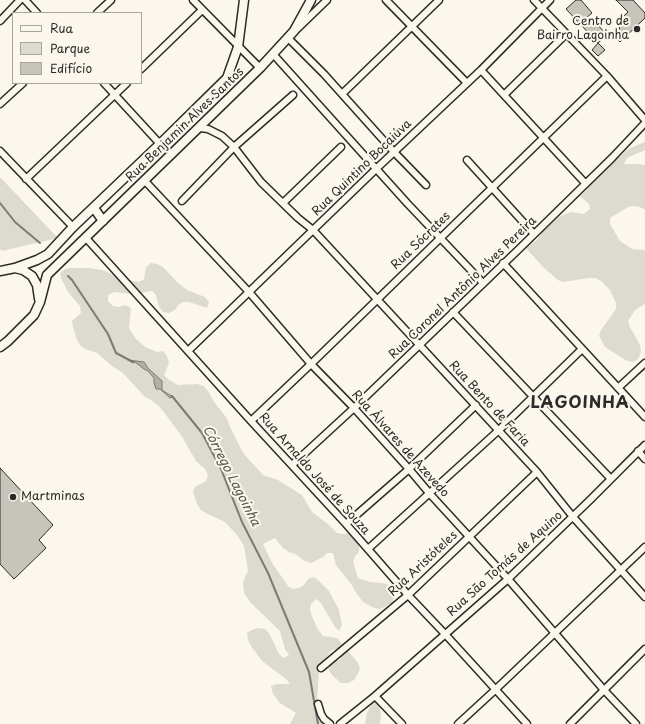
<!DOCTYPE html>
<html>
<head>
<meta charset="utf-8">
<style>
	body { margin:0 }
	#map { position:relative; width:645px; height:724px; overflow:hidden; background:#fbf7ec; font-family:"Playpen Sans",sans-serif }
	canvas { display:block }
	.legend { position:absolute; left:12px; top:12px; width:130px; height:72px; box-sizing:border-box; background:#fbf7ec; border:1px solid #a8a59f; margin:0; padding:5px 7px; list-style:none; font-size:12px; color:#2b2b2b }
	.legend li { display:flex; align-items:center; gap:8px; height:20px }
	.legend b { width:20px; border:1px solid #a8a59f }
</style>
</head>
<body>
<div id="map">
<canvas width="645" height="724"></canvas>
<ul class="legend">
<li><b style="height:5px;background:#fbf7ec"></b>Rua</li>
<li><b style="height:11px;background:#dddad0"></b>Parque</li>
<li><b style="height:11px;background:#c7c4bc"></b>Edifício</li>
</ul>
</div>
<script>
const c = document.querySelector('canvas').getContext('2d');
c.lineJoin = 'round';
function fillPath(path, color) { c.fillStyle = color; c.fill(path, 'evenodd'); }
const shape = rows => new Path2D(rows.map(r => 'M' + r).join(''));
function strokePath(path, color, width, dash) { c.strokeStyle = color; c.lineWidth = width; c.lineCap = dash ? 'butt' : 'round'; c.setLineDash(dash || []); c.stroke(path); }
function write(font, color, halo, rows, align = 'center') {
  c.font = font + ' "Playpen Sans",sans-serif'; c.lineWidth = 4; c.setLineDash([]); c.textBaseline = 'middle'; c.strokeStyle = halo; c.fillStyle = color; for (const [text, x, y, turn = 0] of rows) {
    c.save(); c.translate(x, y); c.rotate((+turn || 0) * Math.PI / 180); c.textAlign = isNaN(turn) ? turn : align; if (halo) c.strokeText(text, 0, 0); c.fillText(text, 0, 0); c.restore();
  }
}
const green = shape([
	[645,142,645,150,627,158,624,164,636,164,645,165,645,210,640,207,634,206,628,207,610,218,610,224,620,241,632,249,645,250,645,304,635,310,628,321,630,327,640,345,641,352,638,359,633,362,627,361,605,347,599,336,601,330,616,309,616,303,610,290,601,281,595,278,589,278,563,282,558,280,544,268,526,248,537,240,543,231,559,217,571,212,584,214,590,209,589,204,580,196,585,192,592,183,615,157,620,157,628,149],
	[0,177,58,238,2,251,0,249],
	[151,263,157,264,163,267,177,282,187,290,205,297,209,302,207,308,189,302,183,302,178,305,175,310,169,313,163,312,159,307,156,295,152,291,132,294,114,292,108,295,108,301,113,306,119,307,125,305,131,308,129,328,136,339,145,347,157,352,163,351,167,356,169,363,164,375,169,380,178,385,197,384,204,386,208,391,214,402,226,417,231,429,243,453,263,475,278,480,302,495,312,512,328,524,337,533,343,534,349,533,355,536,359,546,359,552,355,556,353,562,358,578,370,582,383,583,389,585,393,591,394,597,392,603,380,609,374,608,363,602,357,594,351,584,336,565,333,553,327,553,323,557,311,563,305,561,295,554,289,552,283,548,275,538,263,544,272,563,288,586,293,589,299,588,304,585,308,579,314,577,319,581,329,591,339,610,342,625,339,631,335,627,321,603,316,599,311,604,310,610,312,616,317,628,323,636,337,638,358,663,360,669,357,675,354,680,348,683,341,683,332,675,329,670,329,663,335,662,341,659,335,649,330,652,319,669,317,702,326,724,290,724,296,713,280,703,273,694,271,686,277,684,290,684,286,679,262,661,251,646,248,640,247,633,252,630,258,628,265,629,269,633,279,654,284,658,289,655,285,649,280,631,251,603,244,593,243,582,248,571,244,546,237,535,225,522,206,513,201,510,197,504,193,492,195,487,206,481,208,475,205,469,196,461,181,435,160,407,151,400,145,397,123,373,112,366,97,353,85,349,80,345,77,340,73,327,72,321,81,313,80,306,68,292,61,278,60,273,65,269,71,268,89,268,102,270,125,279,139,282,144,279,146,267],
	[372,702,378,702,381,714,380,724,365,724,367,713]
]);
const water = shape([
	[128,360,144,362,148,368,162,381,162,390,173,397,170,398,160,389,156,389,154,383,154,378,148,371,144,369,135,362,133,363,128,360]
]);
const stream = shape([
	[0,203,15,222,40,243],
	[68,276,72,280,108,334,116,353,133,362],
	[172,396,202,433,221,469,242,522,268,573,309,672,318,724]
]);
const building = shape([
	[576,0,581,0,592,13,585,19,592,26,596,23,607,35,598,43,566,9,576,0],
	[616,0,633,0,645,13,645,18,620,42,613,35,620,28,616,23,628,12,616,0],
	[598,43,605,50,598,56,592,50,598,43],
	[0,468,53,525,39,540,46,548,14,579,0,564,0,468]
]);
const minor = shape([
	[25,0,37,13],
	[193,0,260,68],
	[386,0,467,83],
	[534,0,607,76,645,120],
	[97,13,111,0],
	[0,21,20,0],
	[297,29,327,0],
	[288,38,324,74,394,152,426,185],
	[273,54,407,203,483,283],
	[141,69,202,10],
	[481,70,585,183],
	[104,83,160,144],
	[342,94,439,0],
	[504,95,566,34],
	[0,104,23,83],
	[200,128,208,129,222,136,234,147,261,182,298,218,313,230,537,472,573,517,645,597],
	[0,151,73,227],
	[467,160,534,234],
	[26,179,127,83],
	[145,181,249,292,311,364,354,408,409,469,430,494,508,579,604,690,636,724],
	[182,201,234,147,293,95],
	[283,203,341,147],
	[86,238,251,421,346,524,408,595,445,634,527,724],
	[503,263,645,417],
	[453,312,611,479],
	[188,351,376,169,481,70,550,0],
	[618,388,645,363],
	[251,421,311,364,607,76],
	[638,451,645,459],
	[292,465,354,408,520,248,612,158,645,123],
	[346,524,409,469,476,405],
	[368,549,499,430,582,349],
	[321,668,408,595,537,472],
	[375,696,402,724],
	[318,704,321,714,324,719,330,724],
	[340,724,375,696,508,579,591,499,645,445],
	[458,724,495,690,645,547],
	[570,724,645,649]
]);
const major = shape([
	[94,208,103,221],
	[15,268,23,270,32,276,37,285,39,299],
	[0,271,15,268,37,260,48,254,73,227,160,144,227,78,238,47,244,0],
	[0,347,8,341,34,315,40,302,47,275,260,68,294,31,311,0]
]);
const markers = [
	[637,29,4,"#2b2b2b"],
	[13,497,4,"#2b2b2b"]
];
const poiNames = [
	["Centro de",629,22],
	["Bairro Lagoinha",629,36],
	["Martminas",21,497,"left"]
];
const streetNames = [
	["Rua Benjamin Alves Santos",185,125,-44],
	["Rua Quintino Bocaiúva",362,168,-44],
	["Rua Sócrates",421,241,-44],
	["Rua Coronel Antônio Alves Pereira",463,288,-44],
	["Rua Bento de Faria",489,404,47],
	["Rua Álvares de Azevedo",400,444,48],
	["Rua Arnaldo José de Souza",314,474,48],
	["Rua Aristóteles",423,564,-43],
	["Rua São Tomás de Aquino",505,564,-42]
];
const waterNames = [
	["Córrego Lagoinha",231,476,63]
];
const districtNames = [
	["LAGOINHA",580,404]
];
fillPath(green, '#dddad0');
fillPath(water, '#b1afa7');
strokePath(water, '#7b7a75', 1);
strokePath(stream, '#7b7a75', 2);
fillPath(building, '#c7c4bc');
strokePath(building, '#2b2b2b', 1);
strokePath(minor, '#2b2b2b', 9);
strokePath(major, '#2b2b2b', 11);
strokePath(minor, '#fbf7ec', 6);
strokePath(major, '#fbf7ec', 8);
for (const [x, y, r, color] of markers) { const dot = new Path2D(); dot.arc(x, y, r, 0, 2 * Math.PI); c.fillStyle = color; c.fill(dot); strokePath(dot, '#fbf7ec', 1.5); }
write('12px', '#2b2b2b', '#fbf7ec', poiNames, 'right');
write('12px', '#2b2b2b', '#fbf7ec', streetNames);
write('italic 13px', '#5a5956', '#fbf7ec', waterNames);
c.letterSpacing = '1px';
write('bold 16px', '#2b2b2b', '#fbf7ec', districtNames);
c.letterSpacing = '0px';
</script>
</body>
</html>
